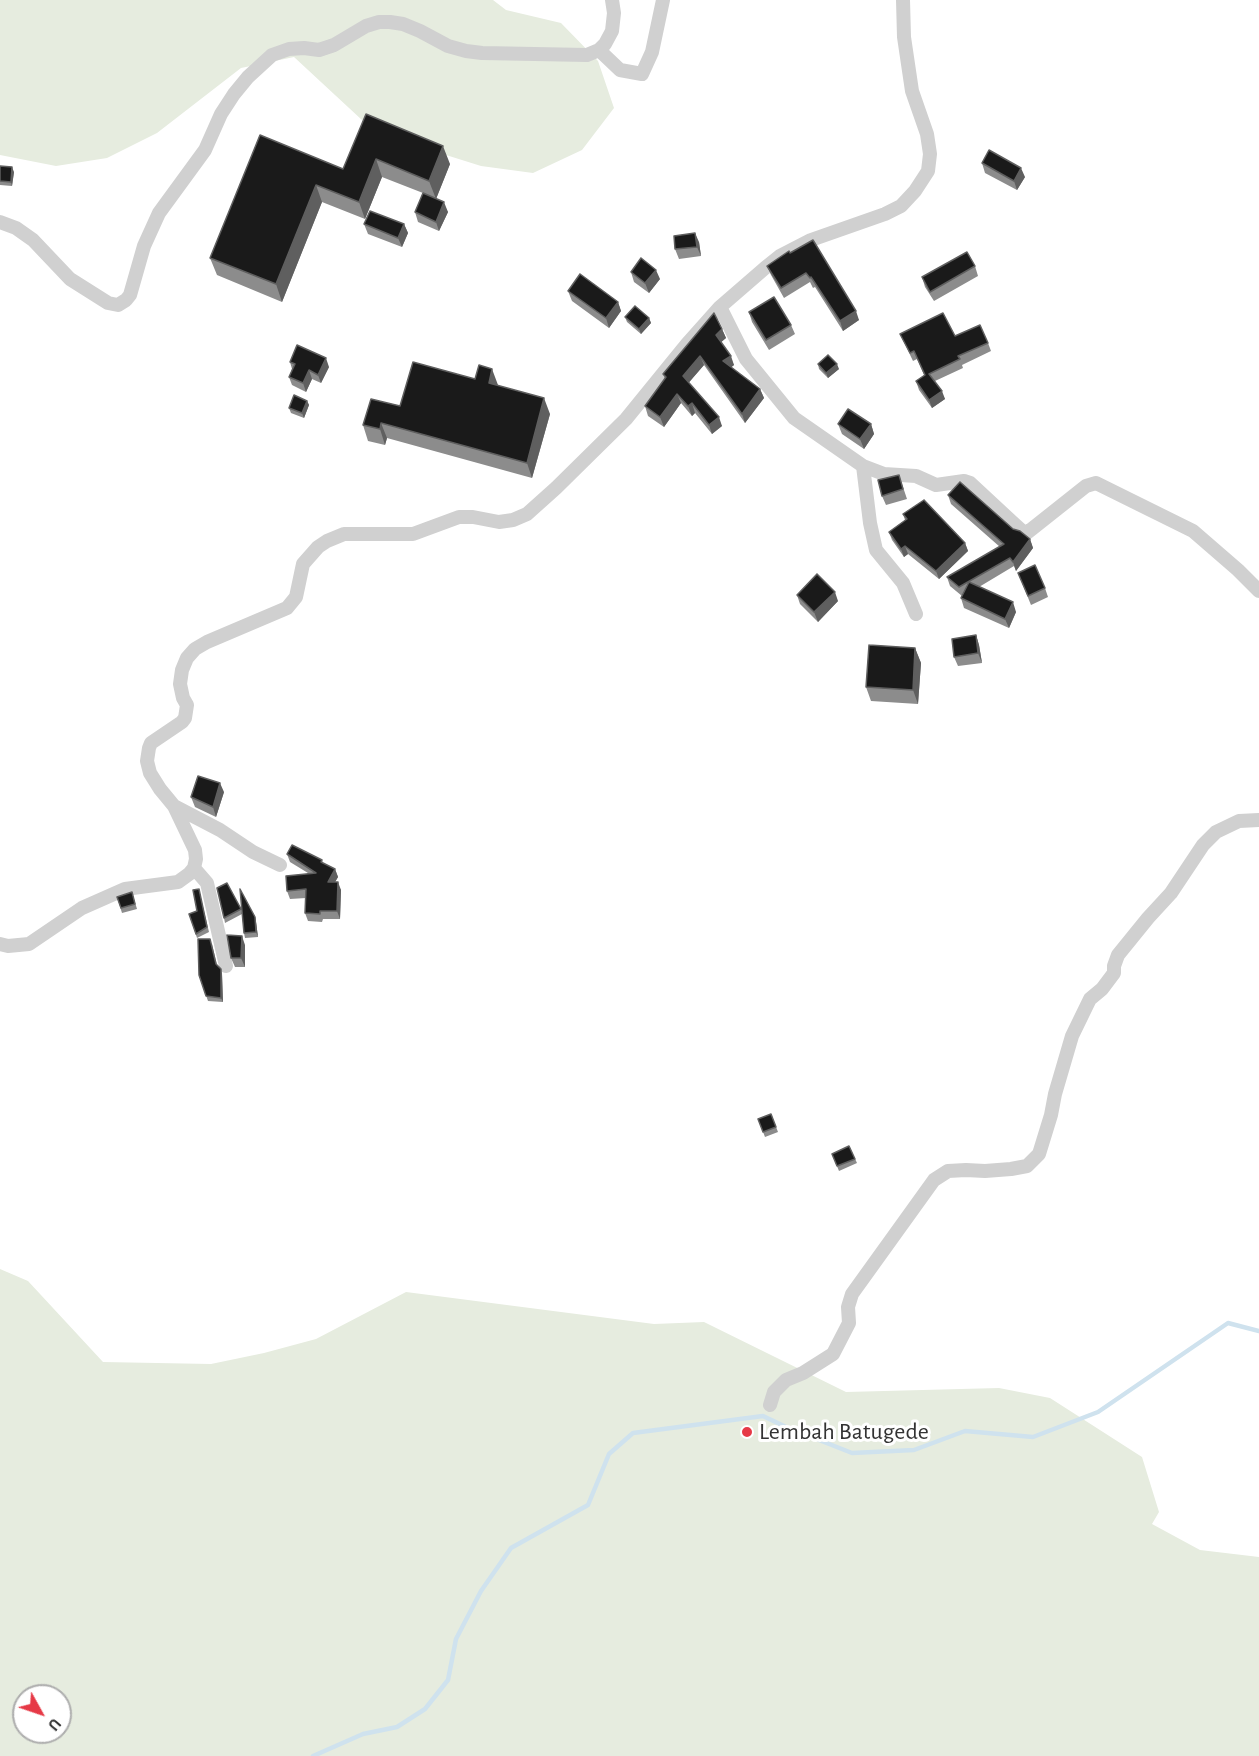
<!DOCTYPE html>
<html>
<head>
<meta charset="utf-8">
<style>
	body { margin:0 }
	#map { position:relative; width:1259px; height:1756px; overflow:hidden; background:#fff; font-family:"Alegreya Sans",sans-serif }
	canvas { display:block }
	.north { position:absolute; left:12px; top:1684px; width:60px; height:60px; box-sizing:border-box; background:#fff; border:2px solid #adadad; border-radius:50%; rotate:130deg; font-size:16px; font-weight:700; line-height:24px; text-align:center; color:#333 }
	.north::after { content:''; display:block; margin:auto; width:21px; height:27px; background:#e63946; clip-path:polygon(50% 0,100% 100%,50% 72%,0 100%) }
</style>
</head>
<body>
<div id="map">
<canvas width="1259" height="1756"></canvas>
<div class="north">U</div>
</div>
<script>
const c = document.querySelector('canvas').getContext('2d');
c.lineJoin = 'round';
function fillPath(path, color) { c.fillStyle = color; c.fill(path, 'evenodd'); }
const shape = rows => new Path2D(rows.map(r => 'M' + r).join(''));
function strokePath(path, color, width, dash) { c.strokeStyle = color; c.lineWidth = width; c.lineCap = dash ? 'butt' : 'round'; c.setLineDash(dash || []); c.stroke(path); }
function write(font, color, halo, rows, align = 'center') {
  c.font = font + ' "Alegreya Sans",sans-serif'; c.lineWidth = 6; c.setLineDash([]); c.textBaseline = 'middle'; c.strokeStyle = halo; c.fillStyle = color; for (const [text, x, y, turn = 0] of rows) {
    c.save(); c.translate(x, y); c.rotate((+turn || 0) * Math.PI / 180); c.textAlign = isNaN(turn) ? turn : align; if (halo) c.strokeText(text, 0, 0); c.fillText(text, 0, 0); c.restore();
  }
}
const green = shape([
	[0,0,493,0,506,10,561,23,598,61,614,108,582,150,533,173,481,166,376,133,294,57,241,68,157,133,107,158,56,166,0,155],
	[0,1269,28,1281,103,1362,211,1364,264,1353,316,1339,406,1292,654,1324,704,1322,846,1392,999,1388,1050,1398,1142,1457,1159,1512,1152,1524,1200,1550,1259,1557,1259,1756,0,1756],
	[24,1696,60,1696,60,1732,24,1732]
]);
const stream = shape([
	[313,1756,363,1734,397,1727,425,1709,448,1680,456,1639,481,1591,511,1548,588,1505,609,1454,633,1433,763,1416,786,1427,852,1453,914,1450,965,1431,1033,1437,1098,1412,1228,1323,1259,1331]
]);
const street = shape([
	[599,50,620,70,642,74,652,52,663,0],
	[0,222,16,228,33,240,70,279,108,303,118,305,126,300,130,295,144,246,159,213,205,150,221,114,234,94,248,77,272,55,289,49,304,48,319,50,334,45,366,26,379,22,390,22,403,24,420,31,448,46,466,51,482,53,587,55,599,50,605,44,612,31,614,13,612,0],
	[720,307,746,359,794,418,863,466,884,474,916,476,936,485,964,481,970,483,1012,522,1022,531,1028,532,1086,486,1096,483,1193,531,1238,570,1259,591],
	[863,466,870,523,876,550,903,583,916,614],
	[174,806,220,830,253,852,280,865],
	[194,868,207,883,226,966],
	[0,944,8,946,29,944,82,908,125,889,178,882,189,874,194,868,196,859,195,850,174,806,160,789,150,773,147,761,149,748,151,743,182,722,185,718,187,705,183,698,180,684,182,670,187,658,195,649,207,642,287,608,296,597,303,564,318,547,327,541,344,534,413,534,459,517,473,517,499,522,513,520,527,514,556,488,626,419,687,344,720,307,765,268,780,256,811,240,885,214,901,206,915,191,928,171,930,154,927,134,912,91,904,37,903,0],
	[770,1405,774,1392,786,1380,803,1373,833,1354,849,1323,848,1307,852,1294,934,1180,948,1171,966,1170,985,1171,1011,1169,1027,1166,1039,1154,1051,1115,1055,1094,1072,1036,1090,999,1102,989,1114,973,1114,966,1118,955,1148,918,1171,893,1203,845,1216,832,1239,821,1259,820]
]);
const wall = shape([
	[366,114,450,164,436,199,448,212,439,231,418,222,415,212,423,193,382,177,365,219,322,202,282,302,217,275,210,258,260,135,343,169],
	[982,163,1025,177,1017,190,985,173],
	[0,166,14,172,12,186,0,185],
	[364,224,404,224,408,233,402,247,368,234],
	[699,242,701,256,679,259,675,249],
	[790,253,859,320,843,331,815,287,813,288,810,282,784,298,771,275,767,266],
	[975,266,978,276,934,301,925,287,922,277],
	[631,272,660,279,649,293,634,282],
	[568,291,618,302,621,311,609,328,572,301],
	[749,312,791,325,795,334,769,350,752,322],
	[625,317,649,318,651,323,641,334,627,322],
	[722,329,726,338,721,342,734,365,731,367,760,389,764,398,745,423,704,365,688,383,722,426,712,434,695,413,692,416,681,403,664,427,648,416,645,406,665,379,663,374],
	[900,334,955,336,988,343,991,351,962,365,963,368,935,381,945,399,932,408,919,390,916,381,924,375,917,359,913,361],
	[290,362,329,367,321,383,312,379,306,392,292,385,289,377,292,369],
	[818,364,839,369,828,378,819,369],
	[475,379,498,385,498,386,550,414,532,478,387,438,385,445,368,441,363,425,400,406],
	[307,401,309,405,304,418,291,413,289,408],
	[838,424,871,424,874,434,864,449,842,434],
	[899,475,907,499,886,505,882,496],
	[948,495,1013,529,1030,539,1033,548,1016,571,1014,566,979,587,1016,612,1009,628,964,608,961,598,962,596,950,586,947,577,1000,547,951,504],
	[903,514,965,543,968,551,939,579,908,554,904,557,892,540,889,532,905,520],
	[1018,573,1045,588,1048,597,1031,605],
	[797,595,838,601,818,622,800,604],
	[976,635,979,645,982,663,958,666,954,657],
	[915,648,921,663,918,704,871,701,866,687],
	[224,792,216,817,195,807,191,797],
	[287,854,322,860,323,863,335,869,338,877,335,882,341,890,340,919,323,919,322,922,308,921,305,913,306,898,290,899,287,891,308,873,290,862],
	[132,892,137,909,122,913,117,897],
	[200,894,209,932,197,938,189,914,197,911],
	[241,909,242,913,255,917,256,922,258,937,245,938,244,933,242,914,225,923,224,918],
	[212,944,217,965,222,974,223,1002,208,1001,199,975],
	[245,945,245,967,235,967,231,958],
	[771,1114,778,1132,765,1137,758,1119],
	[849,1146,857,1163,839,1171,832,1154]
]);
const shadedWall = shape([
	[443,146,450,164,436,199,429,181],
	[376,159,382,177,365,219,359,202],
	[12,167,14,172,12,186,11,182],
	[1021,168,1025,177,1017,190,1014,181],
	[316,185,322,202,282,302,276,284],
	[444,202,448,212,439,231,436,222],
	[404,224,408,233,402,247,398,238],
	[695,233,699,242,701,256,697,247],
	[656,270,660,279,649,293,645,283],
	[618,302,621,311,609,328,606,318],
	[856,311,859,320,843,331,840,321],
	[649,318,651,323,641,334,639,329],
	[722,329,726,338,719,344,716,335],
	[700,356,704,365,686,386,683,376],
	[731,356,734,365,727,371,723,361],
	[326,358,329,367,321,383,318,375],
	[837,364,839,369,828,378,826,373],
	[492,369,498,385,494,399,489,383],
	[309,370,312,379,306,392,303,383],
	[760,389,764,398,745,423,742,414],
	[942,391,945,399,932,408,929,400],
	[677,394,681,403,664,427,660,417],
	[544,398,550,414,532,478,527,463],
	[307,401,309,405,304,418,302,413],
	[692,403,695,413,692,416,688,406],
	[719,417,722,426,712,434,709,425],
	[381,423,387,438,385,445,380,429],
	[871,424,874,434,864,449,860,439],
	[1030,539,1033,548,1016,571,1013,562],
	[965,543,968,551,939,579,936,571],
	[905,546,908,554,904,557,901,549],
	[835,592,838,601,818,622,814,612],
	[1013,602,1016,612,1009,628,1005,619],
	[976,635,979,645,982,663,978,653],
	[915,648,921,663,918,704,913,690],
	[220,783,224,792,216,817,213,807],
	[335,869,338,877,331,889,328,882],
	[338,882,341,890,340,919,337,911],
	[255,917,256,922,258,937,256,932],
	[242,936,245,945,245,967,241,958],
	[221,969,222,974,223,1002,221,998]
]);
const building = shape([
	[366,114,443,146,429,181,376,159,359,202,316,185,276,284,210,258,260,135,343,169,366,114],
	[989,150,1021,168,1014,181,982,163,989,150],
	[0,166,12,167,11,182,0,181,0,166],
	[423,193,444,202,436,222,415,212,423,193],
	[370,211,404,224,398,238,364,224,370,211],
	[695,233,697,247,675,249,674,236,695,233],
	[813,240,856,311,840,321,811,277,810,278,806,273,781,288,767,266,789,251,790,253,813,240],
	[967,252,975,266,930,292,922,277,967,252],
	[641,258,656,270,645,283,631,272,641,258],
	[580,274,618,302,606,318,568,291,580,274],
	[774,297,791,325,766,340,749,312,774,297],
	[635,306,649,318,639,329,625,317,635,306],
	[714,313,722,329,716,335,731,356,723,361,760,389,742,414,700,356,683,376,719,417,709,425,692,403,688,406,677,394,660,417,645,406,666,377,663,374,714,313],
	[943,313,955,336,980,325,988,343,958,356,960,359,929,374,942,391,929,400,916,381,925,375,914,351,910,353,900,334,943,313],
	[297,345,326,358,318,375,309,370,303,383,289,377,295,364,290,362,297,345],
	[828,355,837,364,826,373,818,364,828,355],
	[413,362,475,379,479,365,492,369,489,383,544,398,527,463,381,423,380,429,363,425,371,399,400,406,413,362],
	[294,395,307,401,302,413,289,408,294,395],
	[848,409,871,424,860,439,838,424,848,409],
	[899,475,903,489,882,496,878,480,899,475],
	[960,482,1013,529,1020,531,1030,539,1013,562,1010,558,959,587,947,577,1004,544,948,495,960,482],
	[924,500,965,543,936,571,905,546,901,549,889,532,907,519,903,514,924,500],
	[1035,565,1045,588,1028,596,1018,573,1035,565],
	[817,574,835,592,814,612,797,595,817,574],
	[969,582,1013,602,1005,619,961,598,969,582],
	[976,635,978,653,954,657,952,639,976,635],
	[869,645,915,648,913,690,866,687,869,645],
	[198,776,220,783,213,807,191,797,198,776],
	[292,845,322,860,321,862,335,869,328,882,338,882,337,911,320,911,320,914,305,913,306,889,287,891,286,876,316,873,287,854,292,845],
	[227,883,241,909,224,918,217,888,227,883],
	[199,889,207,927,196,934,189,914,197,911,193,890,199,889],
	[240,889,255,917,256,932,244,933,240,889],
	[132,892,135,904,121,908,117,897,132,892],
	[227,935,242,936,241,958,231,958,227,935],
	[198,939,210,939,216,964,221,969,221,998,206,996,199,975,198,939],
	[771,1114,776,1127,763,1132,758,1119,771,1114],
	[849,1146,855,1159,837,1166,832,1154,849,1146]
]);
const markers = [
	[747,1432,6,"#e63946"]
];
const poiNames = [
	["Lembah Batugede",759,1432]
];
fillPath(green, '#e6ecdf');
strokePath(stream, '#cfe2ee', 4.5);
strokePath(street, '#d0d0d0', 14);
fillPath(wall, '#8c8c8c');
fillPath(shadedWall, '#5f5f5f');
fillPath(building, '#1a1a1a');
strokePath(building, '#5f5f5f', 1.5);
for (const [x, y, r, color] of markers) { const dot = new Path2D(); dot.arc(x, y, r, 0, 2 * Math.PI); c.fillStyle = color; c.fill(dot); strokePath(dot, '#fff', 2); }
write('24px', '#333', '#fff', poiNames, 'left');
</script>
</body>
</html>
